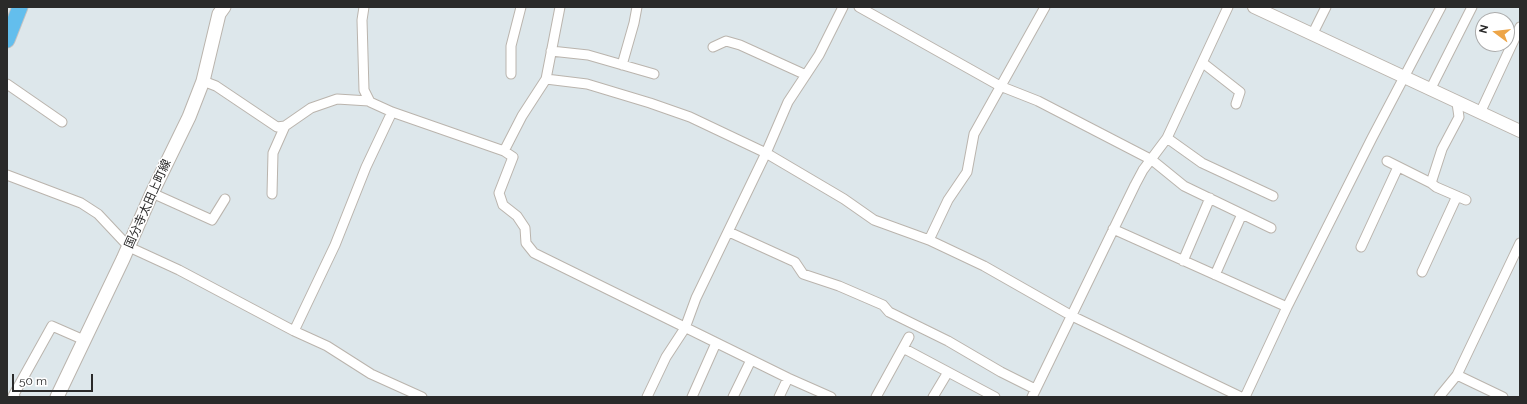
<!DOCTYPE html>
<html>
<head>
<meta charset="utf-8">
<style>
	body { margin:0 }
	#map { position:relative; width:1527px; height:404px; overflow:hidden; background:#dde7eb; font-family:Raleway,sans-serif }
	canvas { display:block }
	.frame { position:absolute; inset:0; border:8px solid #2a2a2a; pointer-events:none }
	.north { position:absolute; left:1475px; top:12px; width:40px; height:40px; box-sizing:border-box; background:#fff; border:1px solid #aaa; border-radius:50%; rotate:285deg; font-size:11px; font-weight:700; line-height:16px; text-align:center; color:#2a2a2a }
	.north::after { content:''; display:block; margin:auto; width:14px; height:18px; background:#eda548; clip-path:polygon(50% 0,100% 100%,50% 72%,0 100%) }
	.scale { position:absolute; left:12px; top:374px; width:81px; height:18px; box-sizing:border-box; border:2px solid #2a2a2a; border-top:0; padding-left:5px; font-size:12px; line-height:14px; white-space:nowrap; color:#2a2a2a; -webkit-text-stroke:3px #fff; paint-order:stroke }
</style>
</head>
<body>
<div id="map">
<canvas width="1527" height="404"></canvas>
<div class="frame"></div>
<div class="north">N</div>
<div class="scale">50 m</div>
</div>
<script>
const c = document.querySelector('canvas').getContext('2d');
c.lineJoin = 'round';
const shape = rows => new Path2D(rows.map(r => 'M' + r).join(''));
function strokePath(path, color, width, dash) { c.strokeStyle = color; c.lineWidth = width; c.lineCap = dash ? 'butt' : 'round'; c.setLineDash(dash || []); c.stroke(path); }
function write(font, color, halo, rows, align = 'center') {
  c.font = font + ' Raleway,"Noto Sans JP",sans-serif'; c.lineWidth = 3; c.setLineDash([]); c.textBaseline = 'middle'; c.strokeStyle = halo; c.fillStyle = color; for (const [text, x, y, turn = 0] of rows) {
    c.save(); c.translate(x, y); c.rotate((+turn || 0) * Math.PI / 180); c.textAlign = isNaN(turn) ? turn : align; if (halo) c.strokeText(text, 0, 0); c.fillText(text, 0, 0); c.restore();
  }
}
const minor = shape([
	[364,7,362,20,364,90,370,102,392,112,504,151,513,157,499,193,503,205,517,216,525,228,526,243,534,253,788,378,831,397],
	[859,7,1000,86,1038,101,1152,160,1184,186,1271,228],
	[1312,35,1326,7],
	[713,47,726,41,740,45,806,75],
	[551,51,588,55,654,74],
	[1203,63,1240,92,1236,104],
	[622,65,634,23,637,7],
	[511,74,511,46,521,7],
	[546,79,587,84,650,103,690,117,766,153,844,199,874,220,929,240,984,266,1072,316,1241,397],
	[203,81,216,86,277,127,285,126,311,108,337,99,369,101],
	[7,84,62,122],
	[1430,90,1472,7],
	[1480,113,1520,27],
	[1167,138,1202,163,1273,196],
	[504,151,522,116,546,79,560,7],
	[1387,161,1431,183,1436,187,1466,200],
	[7,175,81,203,98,214,129,247,179,270,294,331,327,346,371,374,422,397],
	[1431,183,1442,149,1459,117,1457,103],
	[152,193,212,220,225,199],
	[272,194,273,153,285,126],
	[1113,229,1287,307],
	[729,232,795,262,803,274,839,286,883,305,889,312,948,341,1001,372,1035,389],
	[929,240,948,200,967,172,974,134,1045,7],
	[1361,247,1398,167],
	[1183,261,1210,198],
	[1422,272,1457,196],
	[1215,275,1242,214],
	[294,331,335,245,366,167,392,112],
	[903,348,995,397],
	[1457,375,1503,397],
	[15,397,13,396,52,326,84,340],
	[647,397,666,357,685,328,696,298,766,153,788,102,819,55,843,7],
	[692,397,716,343],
	[733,397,751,360],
	[779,397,788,378],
	[876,397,909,337],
	[933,397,948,372],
	[1032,397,1135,185,1143,170,1167,138,1228,7],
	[1245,397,1287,307,1372,138,1441,7],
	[1439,397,1457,375,1520,243]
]);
const tertiary = shape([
	[1254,7,1520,131]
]);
const secondary = shape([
	[57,397,123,259,152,193,189,117,203,81,219,14,224,7]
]);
const trunk = shape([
	[7,40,20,7]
]);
const streetNames = [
	["国分寺太田上町線",148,204,-66]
];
strokePath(minor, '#bab4ad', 11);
strokePath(tertiary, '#bab4ad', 14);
strokePath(secondary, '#bab4ad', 15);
strokePath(trunk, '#c3c3c3', 17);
strokePath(minor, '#fff', 9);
strokePath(tertiary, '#fff', 12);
strokePath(secondary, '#fff', 13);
strokePath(trunk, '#63beed', 15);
write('12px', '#2a2a2a', '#fff', streetNames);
</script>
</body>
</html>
